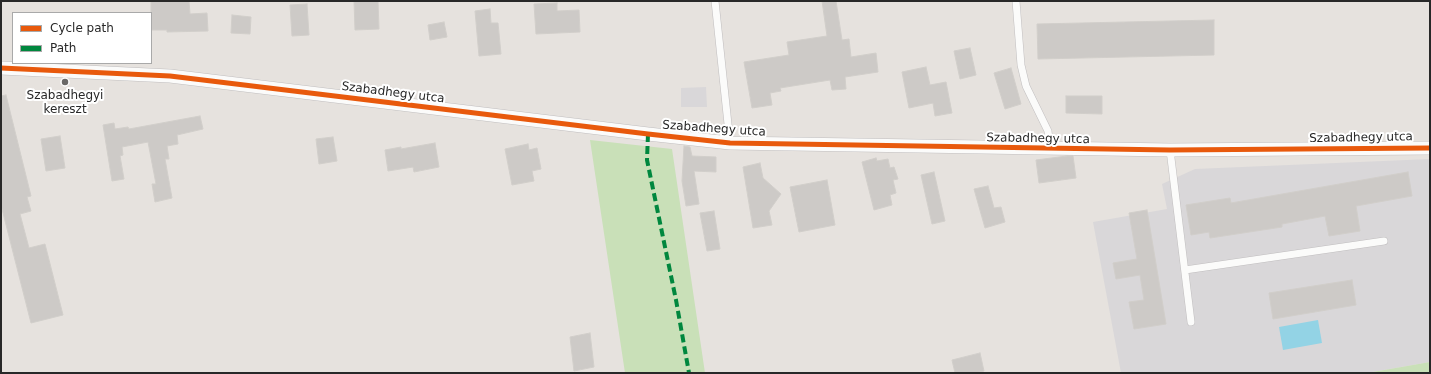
<!DOCTYPE html>
<html>
<head>
<meta charset="utf-8">
<style>
	body { margin:0 }
	#map { position:relative; width:1431px; height:374px; overflow:hidden; background:#e6e2de; font-family:"DejaVu Sans",sans-serif }
	canvas { display:block }
	.frame { position:absolute; inset:0; border:2px solid #282828; pointer-events:none }
	.legend { position:absolute; left:12px; top:12px; width:140px; height:52px; box-sizing:border-box; background:#fff; border:1px solid #a9a9a9; margin:0; padding:5px 7px; list-style:none; font-size:12px; color:#282828 }
	.legend li { display:flex; align-items:center; gap:8px; height:20px }
	.legend b { width:20px; border:1px solid #a9a9a9 }
</style>
</head>
<body>
<div id="map">
<canvas width="1431" height="374"></canvas>
<div class="frame"></div>
<ul class="legend">
<li><b style="height:5px;background:#e8590c"></b>Cycle path</li>
<li><b style="height:5px;background:#00873e"></b>Path</li>
</ul>
</div>
<script>
const c = document.querySelector('canvas').getContext('2d');
c.lineJoin = 'round';
function fillPath(path, color) { c.fillStyle = color; c.fill(path, 'evenodd'); }
const shape = rows => new Path2D(rows.map(r => 'M' + r).join(''));
function strokePath(path, color, width, dash) { c.strokeStyle = color; c.lineWidth = width; c.lineCap = dash ? 'butt' : 'round'; c.setLineDash(dash || []); c.stroke(path); }
function write(font, color, halo, rows, align = 'center') {
  c.font = font + ' "DejaVu Sans",sans-serif'; c.lineWidth = 4; c.setLineDash([]); c.textBaseline = 'middle'; c.strokeStyle = halo; c.fillStyle = color; for (const [text, x, y, turn = 0] of rows) {
    c.save(); c.translate(x, y); c.rotate((+turn || 0) * Math.PI / 180); c.textAlign = isNaN(turn) ? turn : align; if (halo) c.strokeText(text, 0, 0); c.fillText(text, 0, 0); c.restore();
  }
}
const industrial = shape([
	[706,87,707,107,681,107,681,88],
	[1430,159,1430,362,1367,373,1121,373,1093,222,1167,209,1162,184,1195,169]
]);
const green = shape([
	[590,140,672,149,705,373,625,373],
	[1430,362,1430,373,1367,373]
]);
const water = shape([
	[1318,320,1322,343,1283,350,1279,327]
]);
const building = shape([
	[151,1,189,1,190,14,207,13,208,31,167,32,167,30,151,30,151,1],
	[354,1,378,1,379,29,355,30,354,1],
	[822,1,836,1,842,40,849,39,851,57,876,53,878,72,845,77,846,89,832,90,830,80,780,88,781,91,770,93,772,105,752,108,744,62,789,55,787,42,827,36,822,1],
	[557,3,557,11,579,10,580,32,536,34,534,4,557,3],
	[307,4,309,35,292,36,290,5,307,4],
	[490,9,491,23,498,23,501,54,479,56,475,11,490,9],
	[232,15,251,17,250,34,231,33,232,15],
	[1214,20,1214,55,1038,59,1037,24,1214,20],
	[444,22,447,37,430,40,428,25,444,22],
	[970,48,976,75,960,79,954,51,970,48],
	[926,67,930,85,946,82,952,113,935,116,933,103,909,108,902,72,926,67],
	[1011,68,1021,104,1005,109,994,73,1011,68],
	[6,95,31,196,27,197,31,211,20,214,29,248,45,244,63,315,31,323,1,205,1,96,6,95],
	[1066,96,1102,96,1102,114,1066,113,1066,96],
	[200,116,203,129,177,135,178,144,167,146,169,159,165,159,172,198,155,202,152,184,156,184,148,142,122,147,123,155,120,156,124,179,112,181,103,125,114,123,115,129,128,127,129,129,200,116],
	[60,136,65,168,46,171,41,139,60,136],
	[333,137,337,161,319,164,316,139,333,137],
	[435,143,439,167,414,172,413,167,388,171,385,150,401,147,401,149,435,143],
	[528,144,529,150,537,148,541,169,532,171,534,181,512,185,505,149,528,144],
	[684,146,690,147,692,156,716,157,716,172,694,171,699,204,686,206,682,181,684,146],
	[1067,156,1073,156,1076,178,1039,183,1036,160,1067,156],
	[876,158,877,161,888,159,890,168,894,167,898,179,893,180,896,193,890,195,892,205,874,210,862,162,876,158],
	[760,163,763,178,781,194,769,211,772,225,753,228,743,167,760,163],
	[934,172,945,221,932,224,921,175,934,172],
	[1408,172,1412,196,1356,206,1360,231,1329,236,1325,216,1282,224,1282,227,1210,238,1209,232,1191,235,1186,205,1230,198,1231,203,1408,172],
	[827,180,835,225,799,232,790,187,827,180],
	[988,186,994,208,1001,207,1005,222,985,228,974,189,988,186],
	[1147,210,1166,324,1134,329,1129,302,1144,300,1140,275,1116,279,1113,263,1137,259,1129,213,1147,210],
	[714,211,720,249,707,251,700,213,714,211],
	[1352,280,1356,305,1273,319,1269,293,1352,280],
	[590,333,594,367,574,371,570,337,590,333],
	[980,353,984,371,975,373,955,373,952,360,980,353]
]);
const service = shape([
	[715,1,730,143],
	[1016,1,1021,65,1026,86,1048,131,1050,149],
	[1170,150,1191,322],
	[1185,270,1384,241]
]);
const minor = shape([
	[1,68,170,76,648,134,730,143,1170,150,1430,148]
]);
const quiet = shape([
	[648,134,647,160,676,300,689,373]
]);
const cycleway = shape([
	[1,68,170,76,648,134,730,143,1170,150,1430,148]
]);
const markers = [
	[65,82,4,"#6a6968"]
];
const streetNames = [
	["Szabadhegy utca",393,93,7],
	["Szabadhegy utca",714,129,4],
	["Szabadhegy utca",1361,138,-1],
	["Szabadhegy utca",1038,139,1]
];
const poiNames = [
	["Szabadhegyi",65,96],
	["kereszt",65,110]
];
fillPath(industrial, '#d9d7d9');
fillPath(green, '#c9e0b8');
fillPath(water, '#93d3e5');
fillPath(building, '#cdcac7');
strokePath(building, '#d1ceca', 1);
strokePath(service, '#c0bebf', 8);
strokePath(minor, '#c0bebf', 14);
strokePath(service, '#fbfbfa', 7);
strokePath(minor, '#fbfbfa', 13);
strokePath(quiet, '#00873e', 4, [8, 4]);
strokePath(cycleway, '#e8590c', 5);
for (const [x, y, r, color] of markers) { const dot = new Path2D(); dot.arc(x, y, r, 0, 2 * Math.PI); c.fillStyle = color; c.fill(dot); strokePath(dot, '#fff', 1.5); }
write('12px', '#282828', '#fff', streetNames);
write('12px', '#282828', '#fff', poiNames);
</script>
</body>
</html>
